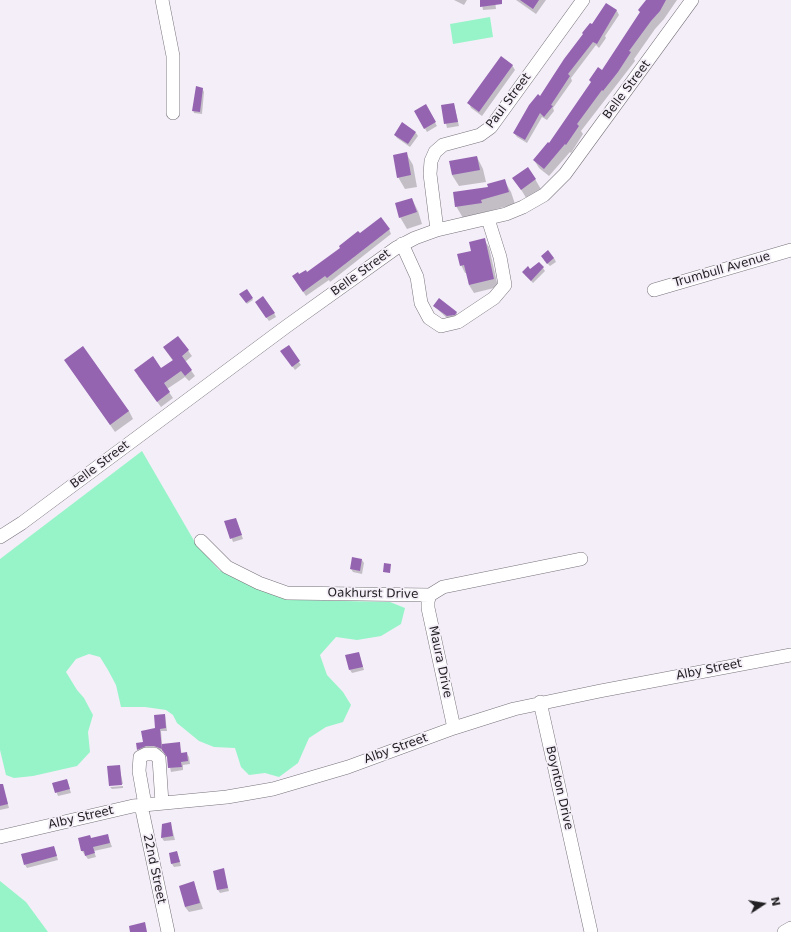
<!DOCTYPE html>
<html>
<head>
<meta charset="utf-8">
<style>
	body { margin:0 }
	#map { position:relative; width:791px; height:932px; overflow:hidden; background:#f4eef8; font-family:"DejaVu Sans",sans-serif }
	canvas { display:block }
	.north { position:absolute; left:743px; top:884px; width:40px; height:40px; -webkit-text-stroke:3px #f4eef8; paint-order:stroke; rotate:78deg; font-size:11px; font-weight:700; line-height:16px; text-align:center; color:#222023 }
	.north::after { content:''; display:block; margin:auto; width:14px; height:18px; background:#222023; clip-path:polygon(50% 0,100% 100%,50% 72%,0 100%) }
</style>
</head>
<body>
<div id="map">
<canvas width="791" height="932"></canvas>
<div class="north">N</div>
</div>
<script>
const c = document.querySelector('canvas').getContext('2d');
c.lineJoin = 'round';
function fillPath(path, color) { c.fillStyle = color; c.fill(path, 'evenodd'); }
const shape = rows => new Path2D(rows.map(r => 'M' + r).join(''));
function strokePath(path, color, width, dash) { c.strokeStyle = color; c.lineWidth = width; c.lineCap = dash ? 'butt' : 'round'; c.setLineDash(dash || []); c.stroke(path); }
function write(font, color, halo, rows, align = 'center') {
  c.font = font + ' "DejaVu Sans",sans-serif'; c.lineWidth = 3.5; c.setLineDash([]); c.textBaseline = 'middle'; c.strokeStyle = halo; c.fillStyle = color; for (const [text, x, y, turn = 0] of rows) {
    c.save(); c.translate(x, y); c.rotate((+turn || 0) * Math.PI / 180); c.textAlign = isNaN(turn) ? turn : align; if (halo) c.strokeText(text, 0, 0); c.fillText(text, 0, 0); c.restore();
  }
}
const green = shape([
	[490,17,493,37,453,44,450,24],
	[142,451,196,544,219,570,266,591,301,600,390,602,405,608,401,624,381,636,357,640,336,637,320,655,327,675,343,692,351,705,343,722,326,727,309,738,298,763,279,777,265,773,249,775,241,767,235,748,214,747,199,741,177,723,173,715,166,710,145,707,121,707,116,685,108,670,100,657,89,654,76,659,66,672,77,690,84,698,93,715,88,732,90,752,77,766,33,776,14,778,6,775,0,750,0,559],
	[0,881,26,902,48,932,0,932]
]);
const shadow = shape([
	[454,0,467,0,464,5],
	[481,0,495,0,496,9,483,10],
	[516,0,546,0,536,14],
	[651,0,677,0,664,19,655,29,634,59,635,61,581,131,583,134,571,153,570,152,549,176,539,168,534,160,550,145,592,83,590,80,603,72,641,14,639,10],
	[607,5,617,11,619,15,605,36,606,38,599,48,596,45,571,78,572,81,553,108,554,111,547,120,542,117,527,143,517,137,514,133],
	[512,65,515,70,482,116,471,108,469,103],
	[202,88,204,92,202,114,194,113,193,110],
	[454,104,459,126,447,128,442,106],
	[425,105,437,126,427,132,415,111],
	[416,133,418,136,410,147,397,138,395,135],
	[406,153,413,165,417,187,405,189,398,177],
	[477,157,483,169,486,182,459,186,452,175],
	[514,178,535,179,542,191,528,201],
	[504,180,511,192,515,204,463,218,456,206],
	[412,199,418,211,422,224,407,229,400,217],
	[389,229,391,234,330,282,329,280,306,296,296,281,299,276,307,274,359,234],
	[484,240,489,247,498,287,474,293,469,285,467,273,465,273,461,265],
	[554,258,556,262,550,266,544,260],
	[543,268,545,271,533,283,525,275],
	[247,290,253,300,247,304,241,294],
	[258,306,274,313,276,317,269,321],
	[434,306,456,312,458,316,449,320],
	[178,337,192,356,185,362,195,376,189,381,185,377,167,389,173,398,161,407,138,376,161,370,173,361,164,348],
	[288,347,301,365,295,370,284,355],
	[70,367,129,411,133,419,115,432],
	[226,522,237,522,243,539,233,542],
	[362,560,364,563,362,574,353,572,351,569],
	[359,653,364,670,352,673,350,670],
	[165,715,167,731,161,731,162,745,179,744,182,754,187,754,189,757,190,764,183,765,183,770,171,772,168,758,164,752,157,748,148,748,139,751,138,749,156,729],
	[119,766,123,784,110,785],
	[67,780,71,793,58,796,53,783],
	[123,786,123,788,112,789,110,787],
	[0,794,6,797,9,808,0,810],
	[171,824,175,840,164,841,162,838],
	[108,836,112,847,94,851,96,857,88,859,82,851,92,839],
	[54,847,58,860,27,868,25,865],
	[177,852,181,866,174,867,172,864],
	[223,870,229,891,220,893,218,890],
	[194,883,203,909,189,912,185,907]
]);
const building = shape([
	[480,0,502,0,502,4,480,7],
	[520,0,539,0,533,9],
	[646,0,666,0,660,11,651,21,629,51,631,52,618,72,603,91,602,90,577,124,579,126,566,145,565,144,544,169,533,160,548,142,549,143,591,82,589,80,598,67,602,70,640,12,638,10],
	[606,3,617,10,597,44,593,42,568,74,570,76,551,105,553,106,544,117,540,113,525,140,513,133,529,105,538,94,540,96,564,59,583,34,582,33,590,23,592,24],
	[501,56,513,65,479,112,467,103],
	[196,86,203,88,200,112,192,111],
	[454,103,458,122,444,124,441,105],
	[426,104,436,122,424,129,414,111],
	[402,122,416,132,408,144,394,135],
	[407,152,411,175,397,178,393,155],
	[477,156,480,170,452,175,449,161],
	[528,167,536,179,521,190,512,178],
	[505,179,509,192,481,200,482,203,455,207,453,192,488,187,487,184],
	[412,198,417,212,399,218,395,203],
	[381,217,390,229,327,278,325,276,303,292,292,276,298,272,299,274,306,270,307,272,340,248,339,246,358,231,360,233],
	[485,238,494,279,469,285,464,265,460,266,457,254,471,251,469,242],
	[548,250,554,258,547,264,541,256],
	[539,262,544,267,531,281,522,272,528,266,530,269],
	[247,289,253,298,246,303,239,294],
	[263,296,275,313,266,318,255,302],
	[439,298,457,312,455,315,447,316,433,306],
	[178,336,189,350,182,356,192,370,185,376,181,371,164,383,170,392,157,402,134,370,153,356,161,368,173,360,163,347],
	[289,345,300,361,292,367,280,351],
	[83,346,129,411,110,425,64,360],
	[236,518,242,535,230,539,224,521],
	[352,557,362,559,360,571,350,569],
	[384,563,391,564,390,573,383,572],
	[359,652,363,667,349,670,345,655],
	[165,714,166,728,160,729,162,749,154,746,146,746,137,750,136,743,143,742,141,731,155,728,154,715],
	[180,742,181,753,187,752,188,761,181,762,182,767,168,768,167,757,162,750,162,744],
	[120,765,122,785,109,786,107,766],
	[67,779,70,789,55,793,52,783],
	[0,784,3,784,8,804,0,806],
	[171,822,173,836,161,838,162,824],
	[108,834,110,843,93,847,95,853,85,856,84,851,81,851,78,838,90,835,91,838],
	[54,846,57,856,24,865,21,854],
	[177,851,180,862,171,864,169,853],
	[224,868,228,888,217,890,213,871],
	[194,881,200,903,185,907,179,886],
	[145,922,147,932,130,932,129,926]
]);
const minor = shape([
	[162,0,173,56,173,113],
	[437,230,430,174,431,161,435,152,443,145,480,135,491,127,583,0],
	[402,244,417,277,421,303,429,318,441,326,458,322,494,298,505,285,500,257,488,219],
	[654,290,791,250],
	[0,537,22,523,287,326,396,248,415,238,437,230,506,214,523,207,544,195,565,174,692,0],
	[201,541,227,567,259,583,287,593,430,595,443,587,581,559],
	[430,595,428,601,428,608,454,728],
	[540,702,591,932],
	[141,805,168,932],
	[145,805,139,771,140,757,146,754,154,754,159,758,162,803],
	[0,837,133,806,227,797,273,789,348,767,454,728,514,709,600,691,791,655],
	[784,932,791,928]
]);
const streetNames = [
	["Belle Street",627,90,-53],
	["Paul Street",509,101,-53],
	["Trumbull Avenue",722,270,-16],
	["Belle Street",361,273,-36],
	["Belle Street",100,465,-37],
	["Oakhurst Drive",373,594,1],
	["Maura Drive",440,662,78],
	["Alby Street",709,670,-11],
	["Alby Street",396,749,-20],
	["Boynton Drive",559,788,77],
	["Alby Street",81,818,-13],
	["22nd Street",154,869,78]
];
fillPath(green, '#97f4c8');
fillPath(shadow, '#0003');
fillPath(building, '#9564b1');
strokePath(minor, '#78727b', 14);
strokePath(minor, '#fff', 13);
write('12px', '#222023', '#f4eef8', streetNames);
</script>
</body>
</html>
